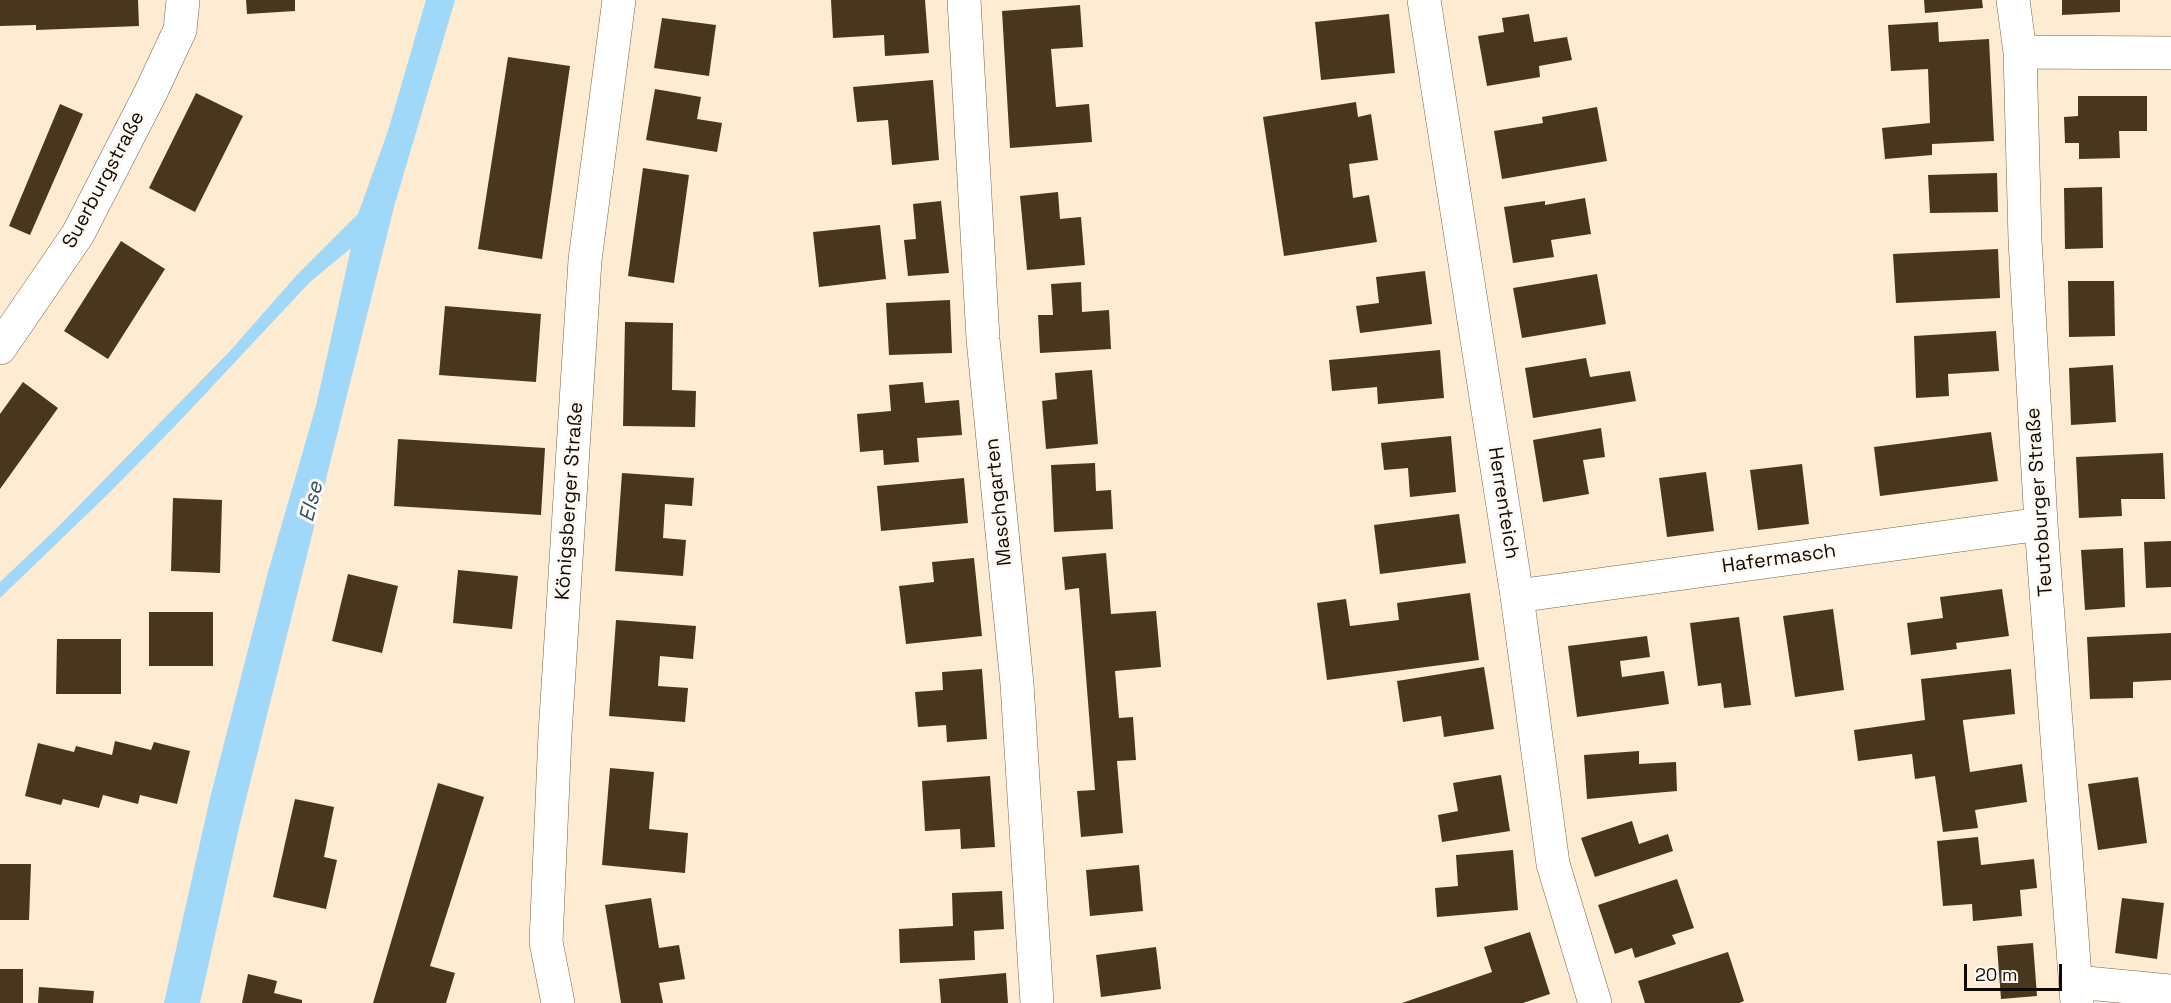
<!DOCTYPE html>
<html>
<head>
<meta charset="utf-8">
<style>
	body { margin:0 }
	#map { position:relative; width:2171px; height:1003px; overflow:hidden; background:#fdebd2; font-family:"Space Grotesk",sans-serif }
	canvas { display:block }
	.scale { position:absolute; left:1964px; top:964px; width:98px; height:27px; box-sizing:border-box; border:3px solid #110a02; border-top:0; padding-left:8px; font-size:18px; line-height:21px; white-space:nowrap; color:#110a02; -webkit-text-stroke:4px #fffaf4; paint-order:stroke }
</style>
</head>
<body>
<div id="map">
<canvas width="2171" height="1003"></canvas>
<div class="scale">20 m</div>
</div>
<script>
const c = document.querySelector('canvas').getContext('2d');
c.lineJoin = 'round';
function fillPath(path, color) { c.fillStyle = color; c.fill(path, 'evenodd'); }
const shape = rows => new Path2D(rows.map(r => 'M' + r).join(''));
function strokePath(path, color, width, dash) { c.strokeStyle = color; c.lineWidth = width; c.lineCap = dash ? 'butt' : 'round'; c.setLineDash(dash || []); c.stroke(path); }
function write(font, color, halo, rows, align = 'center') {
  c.font = font + ' "Space Grotesk",sans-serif'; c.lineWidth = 6; c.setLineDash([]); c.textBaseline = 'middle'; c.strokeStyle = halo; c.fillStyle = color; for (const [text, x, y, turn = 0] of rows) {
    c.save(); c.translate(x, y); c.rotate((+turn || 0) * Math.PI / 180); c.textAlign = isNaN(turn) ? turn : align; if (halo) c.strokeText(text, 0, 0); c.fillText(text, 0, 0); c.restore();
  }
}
const water = shape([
	[426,0,455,0,394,207,240,823,200,1003,164,1003,210,798,268,572,316,406,351,248,310,282,177,424,108,494,0,598,0,582,57,528,230,351,296,276,358,214,388,131]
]);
const building = shape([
	[0,0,138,0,139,26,36,30,36,25,0,26],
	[246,0,295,0,295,11,247,14],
	[831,0,925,0,929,53,885,56,884,35,833,38],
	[1924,0,1982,0,1983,8,1925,13],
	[2062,0,2120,0,2120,12,2062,15],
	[1080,5,1083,47,1051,49,1056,107,1089,104,1092,142,1010,148,1002,11],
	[1389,14,1395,73,1321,80,1315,22],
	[1529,14,1534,42,1567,37,1572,60,1539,66,1540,77,1487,86,1478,36,1504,32,1502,18],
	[662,18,716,25,709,76,654,68],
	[1938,22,1939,42,1989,39,1994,141,1932,144,1932,155,1885,159,1882,128,1930,123,1928,69,1891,71,1888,25],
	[508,57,570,66,542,259,478,249],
	[933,80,939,160,892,165,888,120,857,122,853,87],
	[655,89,701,97,697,119,722,123,717,152,646,140],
	[196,93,243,116,195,212,149,188],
	[2078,96,2147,96,2147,131,2119,131,2120,158,2079,159,2079,143,2065,143,2064,117,2078,116],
	[1356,102,1358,117,1371,114,1378,160,1349,164,1353,198,1369,195,1377,242,1284,256,1263,117],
	[60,104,83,114,30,235,9,226],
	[1597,107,1607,161,1502,179,1494,131,1543,123,1542,117],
	[643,168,689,175,674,283,628,276],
	[1997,173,1998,212,1930,213,1928,175],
	[2102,187,2103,248,2065,249,2064,188],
	[1058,192,1060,219,1081,217,1085,265,1027,270,1020,196],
	[1585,198,1591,234,1551,240,1554,257,1513,263,1504,207,1545,201,1545,205],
	[941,201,949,273,908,276,904,240,916,239,913,204],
	[880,225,886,279,819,287,813,232],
	[121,241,165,269,108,359,64,331],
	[1998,249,2000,298,1896,303,1893,254],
	[1425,271,1432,324,1360,333,1356,306,1379,303,1376,277],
	[1597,274,1606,324,1522,338,1513,288],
	[2068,281,2114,281,2115,336,2069,337],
	[1081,282,1082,312,1109,310,1111,349,1040,353,1038,315,1053,315,1051,284],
	[950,300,952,353,889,355,886,303],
	[445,306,541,314,536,382,439,375],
	[625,322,673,323,672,390,696,391,695,427,623,426],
	[1996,331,1999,371,1948,374,1949,396,1916,398,1914,336],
	[1440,350,1444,398,1378,404,1377,387,1332,391,1329,360],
	[1586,358,1590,377,1630,371,1636,401,1533,418,1525,368],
	[2113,365,2116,422,2071,425,2069,368],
	[1092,370,1098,444,1046,449,1042,401,1057,399,1055,373],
	[23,382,58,408,0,489,0,414],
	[923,382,925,403,959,400,962,435,917,438,919,462,884,465,883,450,860,452,857,414,891,411,889,385],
	[1601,428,1605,457,1583,460,1589,494,1543,502,1533,440],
	[1991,432,1998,481,1880,496,1874,447],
	[1451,436,1456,492,1410,497,1408,468,1384,470,1381,443],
	[398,439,545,448,541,515,394,506],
	[2163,453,2165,499,2121,499,2122,516,2079,518,2076,457],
	[1095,463,1096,491,1111,490,1113,529,1054,532,1051,465],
	[1802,464,1809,524,1758,530,1750,470],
	[1706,472,1714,531,1667,537,1659,478],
	[622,473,694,478,692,506,665,504,663,538,686,540,683,576,615,571],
	[964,478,968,523,881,531,877,486],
	[173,498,222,500,220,573,171,571],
	[1459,514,1466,563,1380,574,1374,525],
	[2171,541,2171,587,2146,588,2144,542],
	[2123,548,2125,607,2085,610,2081,550],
	[1106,553,1111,614,1156,611,1161,667,1115,671,1119,718,1133,717,1136,760,1117,761,1123,833,1081,837,1077,791,1095,790,1079,588,1065,590,1062,557],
	[974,558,982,636,906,644,899,586,934,582,932,562],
	[458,570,518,576,512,629,453,623],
	[348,574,398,586,382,653,332,641],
	[2002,589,2009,636,1956,643,1957,649,1911,655,1907,623,1943,618,1940,597],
	[1470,593,1479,660,1327,680,1317,603,1346,599,1350,626,1399,620,1397,603],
	[1833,609,1844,690,1795,697,1783,616],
	[149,612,213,612,213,666,149,666],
	[1739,617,1751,705,1724,708,1721,683,1698,686,1690,623],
	[616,620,696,626,693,659,660,656,658,686,688,688,685,722,609,716],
	[2171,633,2171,680,2133,682,2133,698,2090,699,2087,637],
	[1647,636,1650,657,1620,661,1622,677,1664,671,1669,704,1577,717,1568,646],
	[57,639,121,639,121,694,56,694],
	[1484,667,1494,729,1444,737,1441,716,1403,722,1397,681],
	[982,669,987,739,947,742,946,725,918,727,915,692,943,690,942,672],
	[2011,669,2015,714,1963,720,1963,722,1970,772,2022,764,2027,802,1975,810,1978,828,1943,832,1935,776,1915,779,1912,754,1858,761,1854,730,1925,720,1921,679],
	[115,741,151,750,154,742,190,751,177,804,140,795,138,804,103,795,99,808,63,799,61,805,25,796,38,743,74,752,76,746,112,755],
	[1639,751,1639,764,1676,762,1677,791,1587,799,1584,755],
	[610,768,654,772,649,829,688,833,685,873,602,865],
	[1501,775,1510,831,1442,842,1438,815,1458,811,1453,783],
	[990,776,995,847,961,849,960,829,925,831,922,781],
	[2138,777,2147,843,2098,850,2088,784],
	[438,783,484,797,430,966,455,973,446,1003,373,1003],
	[295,799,334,807,324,857,337,860,326,909,273,897],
	[1632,821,1639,844,1668,834,1673,851,1595,877,1581,838],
	[1978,837,1981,865,2034,859,2037,888,2020,890,2022,916,1973,921,1972,904,1943,906,1937,841],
	[1513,850,1518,910,1437,917,1435,888,1458,886,1456,855],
	[0,864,31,864,29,920,0,920],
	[1139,865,1143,911,1090,916,1086,870],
	[1677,879,1694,928,1672,935,1676,944,1635,958,1632,948,1615,954,1598,905],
	[1002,891,1004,929,974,931,975,960,900,963,899,929,953,926,952,893],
	[651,898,659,948,679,945,685,979,659,983,663,1003,621,1003,605,905],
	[2122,898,2164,903,2157,959,2115,953],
	[1530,932,1550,994,1523,1003,1402,1003,1492,972,1484,947],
	[2033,943,2037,996,2001,999,1997,946],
	[1156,947,1161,989,1101,997,1096,955],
	[1728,952,1744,1001,1739,1003,1645,1003,1638,981],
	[0,969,23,969,23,1003,0,1003],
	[1006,973,1008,1003,941,1003,939,979],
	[248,974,277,981,274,993,302,1000,302,1003,242,1003],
	[39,987,94,991,93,1003,38,1003]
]);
const minor = shape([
	[964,0,983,339,1017,684,1037,1003],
	[2013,0,2020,52,2025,240,2041,524,2077,1003],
	[2020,52,2171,53],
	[0,348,78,234,150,94,180,30,183,0],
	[1517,596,2041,524],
	[2076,982,2171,991],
	[558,1003,546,942,555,734,585,260,619,0]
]);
const tertiary = shape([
	[1424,0,1517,596,1553,864,1595,1003]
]);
const streetNames = [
	["Suerburgstraße",104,180,-62],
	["Königsberger Straße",570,501,-86],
	["Maschgarten",999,502,-96],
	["Teutoburger Straße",2040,502,-94],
	["Herrenteich",1503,503,81],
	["Hafermasch",1779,559,-8]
];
const waterNames = [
	["Else",312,502,-76]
];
fillPath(water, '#a0d8fa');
fillPath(building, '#48371c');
strokePath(minor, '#776348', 34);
strokePath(tertiary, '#776348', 34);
strokePath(minor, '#fff', 33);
strokePath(tertiary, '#fff', 33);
write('20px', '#110a02', '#fffaf4', streetNames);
write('italic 21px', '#28526a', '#fffaf4', waterNames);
</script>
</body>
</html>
